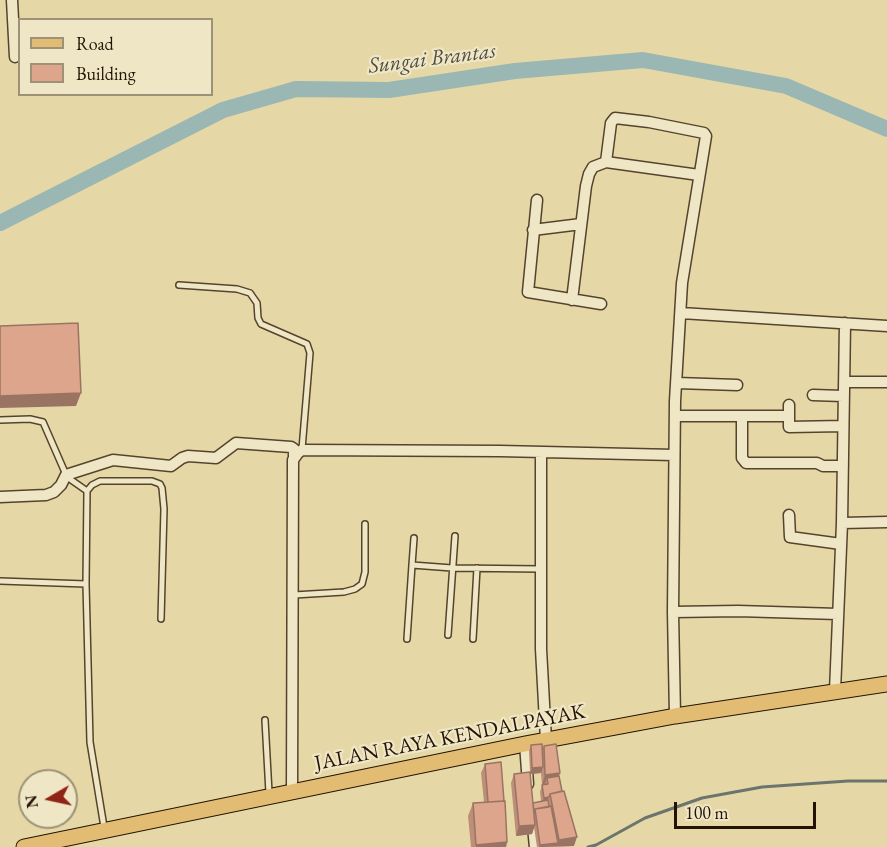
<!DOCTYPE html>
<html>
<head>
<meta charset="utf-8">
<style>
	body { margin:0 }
	#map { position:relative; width:887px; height:847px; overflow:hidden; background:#e6d8a6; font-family:"EB Garamond",serif }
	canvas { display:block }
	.legend { position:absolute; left:18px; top:18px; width:195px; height:78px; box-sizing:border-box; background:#efe6c5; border:2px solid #9d9278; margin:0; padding:8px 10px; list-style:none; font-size:18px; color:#231305 }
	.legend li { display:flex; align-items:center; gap:12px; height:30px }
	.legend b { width:30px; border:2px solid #9d9278 }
	.north { position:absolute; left:18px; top:769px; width:60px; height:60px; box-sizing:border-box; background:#efe6c5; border:2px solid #9d9278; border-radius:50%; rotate:261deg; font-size:16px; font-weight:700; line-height:24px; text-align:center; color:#231305 }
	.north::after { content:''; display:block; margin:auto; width:21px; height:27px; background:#8f2418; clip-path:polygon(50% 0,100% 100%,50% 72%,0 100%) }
	.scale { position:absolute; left:674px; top:802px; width:142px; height:27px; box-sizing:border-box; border:3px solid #231305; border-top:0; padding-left:8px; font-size:18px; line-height:21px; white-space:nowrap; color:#231305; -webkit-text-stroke:4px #efe6c5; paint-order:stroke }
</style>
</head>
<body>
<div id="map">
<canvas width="887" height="847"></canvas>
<ul class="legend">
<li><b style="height:8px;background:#e3bc73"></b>Road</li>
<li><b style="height:16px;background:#dca58c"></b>Building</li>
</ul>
<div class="north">N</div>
<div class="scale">100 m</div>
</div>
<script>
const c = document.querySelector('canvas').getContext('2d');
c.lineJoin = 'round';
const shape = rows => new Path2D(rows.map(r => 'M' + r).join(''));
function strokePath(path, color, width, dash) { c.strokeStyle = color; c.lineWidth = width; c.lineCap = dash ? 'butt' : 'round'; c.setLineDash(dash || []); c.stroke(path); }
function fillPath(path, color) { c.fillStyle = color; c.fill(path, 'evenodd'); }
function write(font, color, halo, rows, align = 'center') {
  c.font = font + ' "EB Garamond",serif'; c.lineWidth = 4.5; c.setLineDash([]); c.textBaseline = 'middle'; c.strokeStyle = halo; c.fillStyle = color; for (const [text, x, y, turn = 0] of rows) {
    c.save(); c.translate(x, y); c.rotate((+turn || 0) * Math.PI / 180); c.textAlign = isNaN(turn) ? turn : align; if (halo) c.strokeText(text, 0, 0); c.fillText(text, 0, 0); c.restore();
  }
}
const stream = shape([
	[588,847,596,845,645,818,702,798,762,787,848,781,887,781]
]);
const river = shape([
	[0,223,223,110,296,89,389,90,515,71,643,60,786,86,887,129]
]);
const lane = shape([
	[179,285,237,289,250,293,257,303,258,318,261,324,307,344,310,353,302,449],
	[0,420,30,419,43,422,67,477,87,491],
	[412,565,414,538],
	[0,581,86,584],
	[294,595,344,592,355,589,362,584,365,572,365,524],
	[448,635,455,536],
	[407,639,412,565,452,568,541,569],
	[473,639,477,568],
	[265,720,269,793],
	[104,827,90,742,86,584,87,491,92,485,100,481,152,481,160,484,162,488,164,509,161,619]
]);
const street = shape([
	[12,0,15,57],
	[606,162,611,123,615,118,649,122,704,133,706,136,682,283,675,401,673,612,675,716],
	[537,200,528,292,601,304],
	[533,230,581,224],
	[572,300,586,186,589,174,593,167,606,162,699,175],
	[681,313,887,326],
	[844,382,887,382],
	[677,383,737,385],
	[813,395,843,396],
	[789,405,789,427,843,426],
	[676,416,789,416],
	[742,416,742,458,746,463,817,463,823,466,843,466],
	[541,452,541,649,546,740],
	[0,497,46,495,54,492,61,485,66,475,113,460,171,466,182,458,188,456,216,458,236,443,291,447,294,449,294,458],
	[789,515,790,537,841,544],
	[842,523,887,522],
	[673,612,738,611,838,614],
	[835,691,842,523,845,323],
	[525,744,528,784],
	[292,792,293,460,298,453,302,450,500,451,674,455],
	[532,817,535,847]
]);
const primary = shape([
	[24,847,525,744,675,716,887,684]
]);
const wall = shape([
	[531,745,543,749,544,746,559,776,574,846,537,847,534,827,532,834,516,836,511,783,514,774,530,772,529,751],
	[541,773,542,785,545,785,542,785,540,792,541,801,533,803,530,774],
	[485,764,504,801,507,842,506,847,471,847,468,816,473,803,484,802,481,773]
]);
const shadedWall = shape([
	[81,393,76,406,0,408,0,396],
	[543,767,541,773,530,774,532,768],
	[560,773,557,783,547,778,545,784,542,785,545,775],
	[549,797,547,803,541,804,544,798],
	[535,825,532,834,516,836,519,826],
	[577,837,574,846,539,847,540,845,558,843,559,840],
	[507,842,506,847,476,847,476,845]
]);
const building = shape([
	[78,323,81,393,0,396,0,326,78,323],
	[542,744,543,767,532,768,531,745,542,744],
	[556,744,560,773,545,775,544,746,556,744],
	[501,762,504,801,488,802,485,764,501,762],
	[530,772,535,825,519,826,514,774,530,772],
	[559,776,562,791,550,794,549,797,544,798,542,785,548,784,547,778,559,776],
	[564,791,577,837,559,840,550,794,564,791],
	[548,800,549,807,535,809,534,812,533,803,548,800],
	[505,801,507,842,476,845,473,803,505,801],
	[551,806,558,843,540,845,535,809,551,806]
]);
const streetNames = [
	["JALAN RAYA KENDALPAYAK",450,738,-11]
];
const waterNames = [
	["Sungai Brantas",432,59,-7]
];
strokePath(stream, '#6b756d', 3);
strokePath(river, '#9bb7b3', 16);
strokePath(lane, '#54442d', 8);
strokePath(street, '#54442d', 13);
strokePath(primary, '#231305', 17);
strokePath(lane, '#efe6c5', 5);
strokePath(street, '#efe6c5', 10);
strokePath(primary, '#e3bc73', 15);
fillPath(wall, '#bd8e78');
fillPath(shadedWall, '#9a7462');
fillPath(building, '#dca58c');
strokePath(building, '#9a7462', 1.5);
write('21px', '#231305', '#efe6c5', streetNames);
write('italic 22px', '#4d4c42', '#efe6c5', waterNames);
</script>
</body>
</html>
